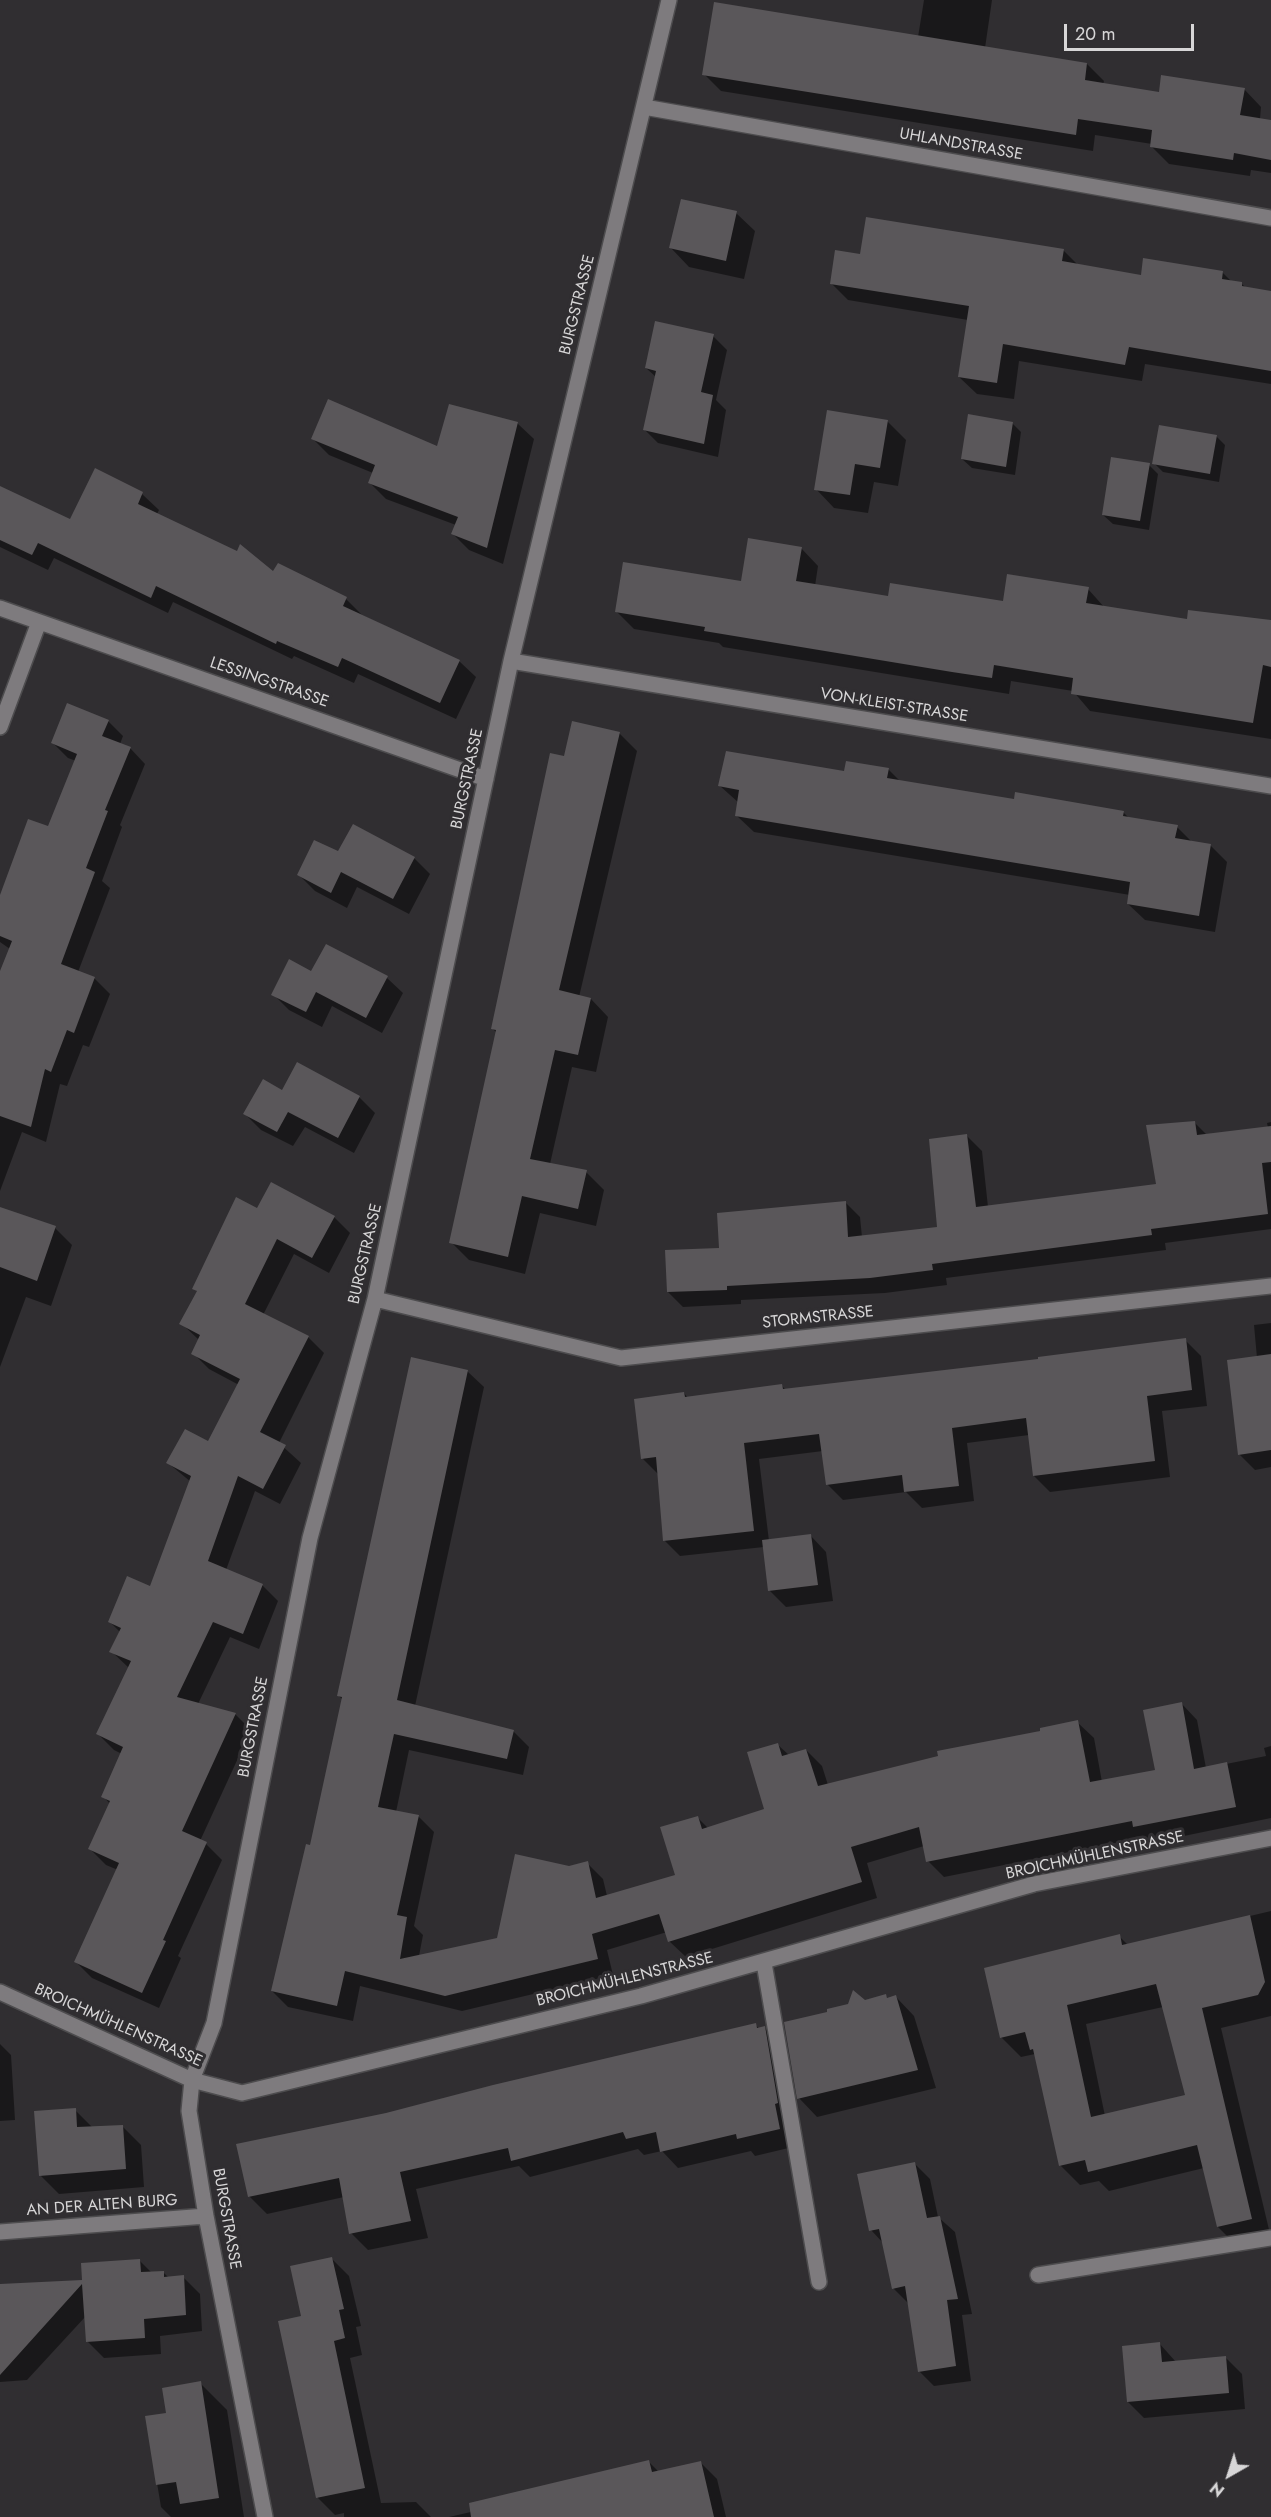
<!DOCTYPE html>
<html>
<head>
<meta charset="utf-8">
<style>
	body { margin:0 }
	#map { position:relative; width:1271px; height:2517px; overflow:hidden; background:#302e31; font-family:Jost,sans-serif }
	canvas { display:block }
	.north { position:absolute; left:1199px; top:2445px; width:60px; height:60px; -webkit-text-stroke:4px #302e31; paint-order:stroke; rotate:219deg; font-size:16px; font-weight:700; line-height:24px; text-align:center; color:#d7d6d7 }
	.north::after { content:''; display:block; margin:auto; width:21px; height:27px; background:#d7d6d7; clip-path:polygon(50% 0,100% 100%,50% 72%,0 100%) }
	.scale { position:absolute; left:1064px; top:24px; width:130px; height:27px; box-sizing:border-box; border:3px solid #d7d6d7; border-top:0; padding-left:8px; font-size:18px; line-height:21px; white-space:nowrap; color:#d7d6d7; -webkit-text-stroke:4px #302e31; paint-order:stroke }
</style>
</head>
<body>
<div id="map">
<canvas width="1271" height="2517"></canvas>
<div class="north">N</div>
<div class="scale">20 m</div>
</div>
<script>
const c = document.querySelector('canvas').getContext('2d');
c.lineJoin = 'round';
function fillPath(path, color) { c.fillStyle = color; c.fill(path, 'evenodd'); }
const shape = rows => new Path2D(rows.map(r => 'M' + r).join(''));
function strokePath(path, color, width, dash) { c.strokeStyle = color; c.lineWidth = width; c.lineCap = dash ? 'butt' : 'round'; c.setLineDash(dash || []); c.stroke(path); }
function write(font, color, halo, rows, align = 'center') {
  c.font = font + ' Jost,sans-serif'; c.lineWidth = 6; c.setLineDash([]); c.textBaseline = 'middle'; c.strokeStyle = halo; c.fillStyle = color; for (const [text, x, y, turn = 0] of rows) {
    c.save(); c.translate(x, y); c.rotate((+turn || 0) * Math.PI / 180); c.textAlign = isNaN(turn) ? turn : align; if (halo) c.strokeText(text, 0, 0); c.fillText(text, 0, 0); c.restore();
  }
}
const shadow = shape([
	[924,0,992,0,985,48,1087,64,1104,81,1103,84,1160,93,1244,89,1261,107,1260,119,1271,121,1271,173,1251,170,1250,176,1169,164,1151,146,1152,144,1095,135,1093,151,721,91,704,74,918,37],
	[736,213,755,231,744,279,689,267,671,248],
	[1063,250,1079,266,1142,276,1222,272,1232,282,1241,283,1246,288,1271,292,1271,384,1145,364,1142,381,1019,361,1014,399,977,394,959,377,968,320,848,300,831,283,861,255],
	[713,336,727,350,716,400,726,410,718,457,658,443,644,429,656,377,646,368],
	[887,421,906,440,898,486,874,482,868,513,834,508,816,489],
	[517,423,534,439,503,564,469,550,452,533,456,525,386,499,370,483,373,473,329,455,313,439,438,448],
	[1012,423,1021,432,1015,475,972,468,962,459],
	[1216,436,1225,445,1219,482,1163,472,1154,463],
	[1149,465,1158,474,1149,530,1113,524,1103,515],
	[96,470,142,494,159,510,157,514,274,574,346,599,362,615,459,661,476,677,456,719,358,674,354,683,294,656,292,659,173,602,168,613,54,558,48,570,0,547,0,487,71,521],
	[801,548,818,566,815,586,890,597,1004,603,1088,589,1105,608,1188,621,1271,622,1271,739,1090,711,1073,691,1011,681,1009,694,723,647,719,643,634,629,617,612,742,583],
	[108,721,123,736,120,744,130,748,145,764,120,825,122,827,102,881,110,888,78,972,94,978,110,994,89,1047,83,1045,67,1086,60,1084,46,1142,22,1132,0,1191,0,978,10,949,0,942,0,899,48,828,76,761,68,758,53,743],
	[619,733,637,751,579,997,591,999,608,1017,596,1072,572,1067,550,1164,586,1172,604,1190,596,1226,540,1213,525,1274,469,1260,451,1242,497,1033,492,1028,565,758],
	[888,769,901,782,1015,801,1123,812,1129,818,1177,827,1193,843,1210,845,1227,862,1215,932,1145,920,1128,904,1130,895,754,832,737,816,739,803,720,786],
	[338,853,414,858,430,874,409,914,357,887,347,908,315,891,299,875],
	[312,973,387,978,403,993,382,1033,332,1006,322,1027,289,1010,273,994],
	[359,1097,375,1113,354,1153,305,1127,293,1146,261,1130,245,1114],
	[1194,1122,1208,1136,1268,1128,1267,1123,1271,1122,1271,1229,1165,1243,1166,1250,946,1278,947,1285,885,1293,741,1300,741,1304,683,1307,668,1292,721,1249,846,1203,860,1217,862,1237,939,1228,967,1136,982,1151,988,1207,1158,1186],
	[0,1209,55,1228,72,1245,51,1306,26,1297,0,1367],
	[258,1210,334,1217,350,1233,329,1273,294,1254,263,1315,308,1337,324,1353,279,1443,301,1463,280,1504,255,1491,226,1570,262,1585,278,1601,259,1649,230,1637,198,1704,235,1714,251,1730,200,1841,206,1844,222,1860,178,1956,181,1958,159,2008,92,1978,76,1962,118,1870,106,1865,90,1849,110,1804,103,1796,122,1754,114,1750,98,1734,129,1668,111,1651,120,1632,110,1622,151,1588,191,1482,168,1463,208,1443,239,1385,209,1369,193,1353,199,1340,181,1323,198,1292,194,1288],
	[1271,1323,1271,1467,1255,1470,1239,1454,1257,1358,1254,1325],
	[1185,1340,1201,1356,1207,1406,1162,1411,1170,1477,1050,1492,1034,1476,1029,1435,967,1443,974,1501,922,1508,906,1492,843,1500,827,1484,823,1451,759,1459,769,1541,810,1535,826,1552,833,1601,786,1607,770,1591,764,1547,680,1556,664,1540,659,1475,643,1459,684,1393,688,1398,781,1385,786,1390,1040,1360],
	[467,1371,484,1387,415,1706,513,1731,529,1747,523,1775,409,1750,396,1812,418,1816,434,1832,414,1926,423,1935,419,1956,499,1939,569,1868,587,1863,603,1879,607,1896,676,1876,697,1817,708,1828,766,1810,778,1745,789,1755,806,1750,822,1766,828,1785,1077,1722,1094,1738,1102,1782,1157,1771,1181,1703,1197,1720,1206,1768,1266,1756,1264,1748,1271,1746,1271,1818,1150,1843,1145,1837,944,1877,928,1861,924,1846,867,1863,877,1898,686,1957,669,1941,667,1932,607,1950,613,1975,462,2011,360,1986,353,2021,288,2007,272,1991,311,1846,343,1700,339,1696],
	[1271,1911,1271,2016,1221,2028,1271,2238,1238,2247,1218,2227,1204,2168,1109,2191,1099,2181,1080,2185,1060,2165,1035,2054,1021,2057,1001,2037,1119,1936,1128,1945],
	[1163,2007,1187,2096,1105,2116,1086,2024],
	[886,1996,888,1999,896,1997,914,2016,936,2088,817,2117,799,2098,828,2013],
	[755,2025,760,2029,765,2028,782,2045,797,2146,755,2156,751,2151,678,2168,662,2151,644,2155,638,2149,530,2177,519,2166,416,2189,428,2238,368,2250,351,2233,344,2197,267,2214,249,2196,387,2115],
	[0,2044,11,2055,15,2120,0,2121],
	[75,2110,93,2128,122,2126,141,2145,144,2187,59,2194,41,2176],
	[915,2164,930,2179,938,2217,955,2232,972,2314,962,2315,971,2381,934,2386,919,2371,909,2304,893,2288,884,2244,871,2230],
	[332,2259,349,2276,361,2326,356,2327,362,2355,350,2358,381,2503,416,2502,431,2517,344,2517,344,2513,335,2515,318,2498,303,2317],
	[140,2261,152,2273,163,2272,169,2278,183,2277,200,2294,202,2331,160,2336,161,2354,104,2358,87,2341,86,2316,27,2380,0,2382,0,2286,84,2281],
	[1159,2343,1176,2362,1226,2358,1242,2374,1245,2409,1144,2418,1128,2402],
	[200,2383,227,2410,244,2517,171,2517,161,2507,146,2417,168,2414],
	[649,2462,659,2472,700,2462,717,2479,726,2517,449,2517,523,2500]
]);
const building = shape([
	[714,2,1087,63,1085,80,1159,92,1161,75,1245,88,1240,115,1271,120,1271,160,1234,153,1233,160,1150,147,1152,130,1078,119,1076,135,702,75],
	[681,199,737,211,726,261,669,248],
	[866,217,1064,249,1062,261,1141,275,1143,258,1223,271,1222,279,1242,282,1242,286,1271,291,1271,371,1129,347,1125,365,1003,344,997,383,958,377,969,306,830,284,835,250,860,254],
	[655,321,714,334,701,392,713,395,704,444,643,430,656,371,645,368],
	[328,399,437,446,449,404,518,422,487,548,451,534,458,517,368,483,375,465,311,439],
	[827,410,888,420,880,468,855,464,850,495,814,490],
	[968,414,1013,422,1006,467,961,459],
	[1159,425,1217,435,1210,474,1152,464],
	[1111,457,1150,463,1140,521,1102,515],
	[95,468,143,492,138,504,237,551,240,544,273,571,278,563,347,597,343,606,460,660,440,703,342,658,338,667,277,641,276,644,156,586,151,598,38,543,32,555,0,540,0,486,70,519],
	[748,538,802,547,796,581,834,587,888,596,890,583,1003,601,1007,574,1089,587,1086,603,1187,619,1188,610,1271,620,1271,667,1263,665,1253,723,1071,694,1073,678,994,665,992,678,952,672,704,631,705,627,615,612,623,562,741,581],
	[67,703,109,720,102,736,131,747,105,810,108,811,86,868,95,872,61,964,95,977,74,1033,67,1030,51,1072,45,1069,31,1127,0,1116,0,971,12,941,0,936,0,895,28,819,48,826,77,754,51,743],
	[572,721,620,732,559,990,591,998,578,1055,555,1050,530,1159,587,1170,578,1209,522,1196,508,1257,449,1243,496,1030,491,1029,550,753,564,756],
	[726,751,844,771,846,761,889,768,887,778,1014,799,1015,792,1124,811,1123,816,1178,825,1175,838,1211,844,1199,916,1127,904,1130,882,735,816,739,790,718,786],
	[353,824,415,857,393,899,341,872,331,893,297,875,314,840,338,851],
	[326,944,388,976,366,1018,316,992,306,1012,271,995,289,959,311,971],
	[297,1062,360,1096,338,1138,288,1112,277,1132,243,1114,263,1079,282,1090],
	[1195,1121,1197,1135,1271,1126,1271,1162,1262,1163,1268,1214,1151,1229,1152,1235,932,1264,933,1270,870,1278,727,1286,727,1290,667,1292,665,1250,719,1248,717,1213,846,1201,848,1237,937,1227,929,1139,967,1134,976,1207,1156,1184,1146,1125],
	[271,1182,335,1216,312,1258,277,1239,245,1304,309,1336,260,1432,286,1445,263,1489,238,1476,208,1561,263,1584,243,1634,213,1622,177,1697,236,1713,182,1831,207,1842,163,1940,166,1941,142,1993,74,1962,119,1863,88,1849,110,1801,101,1797,123,1747,96,1734,131,1661,109,1652,121,1628,108,1622,127,1576,150,1586,191,1476,166,1463,185,1429,208,1441,240,1379,191,1354,200,1335,179,1324,197,1291,192,1289,236,1197,257,1208],
	[0,1207,56,1226,37,1281,0,1267],
	[1186,1338,1192,1390,1147,1396,1155,1461,1033,1476,1026,1418,952,1428,959,1486,904,1492,902,1475,826,1485,819,1434,744,1443,754,1531,663,1541,656,1457,641,1459,634,1399,684,1392,685,1397,782,1384,783,1389,1038,1359,1038,1357],
	[1271,1354,1271,1450,1238,1455,1227,1360],
	[411,1357,468,1370,397,1700,514,1730,507,1759,394,1734,378,1807,419,1815,397,1915,407,1917,400,1959,497,1938,515,1854,569,1866,588,1861,596,1898,675,1875,660,1827,698,1816,702,1829,764,1809,747,1752,778,1743,782,1756,806,1749,818,1786,938,1756,937,1751,1040,1731,1040,1728,1078,1720,1090,1782,1155,1770,1143,1710,1182,1702,1194,1769,1227,1762,1236,1807,1133,1827,1132,1821,926,1862,919,1827,851,1847,862,1882,668,1942,659,1914,592,1934,598,1959,445,1996,345,1971,337,2006,271,1991,306,1844,310,1845,342,1697,337,1696],
	[811,1534,818,1585,768,1591,762,1540],
	[1250,1915,1265,1982,1258,1995,1202,2008,1252,2219,1217,2227,1197,2145,1088,2172,1085,2160,1059,2166,1033,2049,1030,2050,1025,2032,1000,2038,984,1968,1120,1934,1122,1945],
	[1156,1984,1185,2095,1091,2117,1067,2005],
	[853,1990,865,2000,886,1994,887,1998,896,1995,918,2070,797,2099,784,2022,827,2012,827,2009,848,2004],
	[756,2023,757,2028,765,2026,778,2103,775,2104,780,2129,737,2139,736,2134,660,2152,656,2132,626,2139,623,2132,511,2161,508,2148,400,2172,411,2221,349,2234,339,2178,248,2197,236,2144,386,2113,493,2085],
	[76,2108,77,2127,123,2125,126,2169,39,2176,34,2111],
	[915,2162,927,2218,940,2216,958,2299,947,2300,956,2366,918,2372,905,2286,892,2289,879,2229,869,2231,857,2174],
	[332,2257,344,2309,339,2310,345,2338,334,2341,365,2488,316,2498,278,2321,301,2316,290,2266],
	[140,2259,141,2272,164,2271,164,2277,184,2275,186,2315,144,2319,145,2338,86,2342,82,2284,0,2375,0,2284,82,2280,81,2263],
	[1160,2342,1162,2362,1226,2356,1229,2393,1127,2402,1122,2346],
	[201,2381,219,2498,180,2504,176,2482,156,2485,145,2416,166,2413,162,2388],
	[649,2460,652,2472,701,2461,714,2517,471,2517,469,2503]
]);
const minor = shape([
	[644,107,1271,218],
	[0,608,486,779],
	[511,661,1271,786],
	[0,727,39,622],
	[375,1299,621,1358,1271,1286],
	[764,1963,819,2282],
	[0,1992,192,2080,242,2093,641,1996,1034,1884,1271,1838],
	[0,2232,206,2216],
	[1038,2275,1271,2238],
	[265,2517,206,2216,189,2111,192,2080,214,2023,310,1538,375,1299,511,661,669,0]
]);
const streetNames = [
	["UHLANDSTRASSE",961,145,10],
	["BURGSTRASSE",578,305,-76],
	["LESSINGSTRASSE",269,683,19],
	["VON-KLEIST-STRASSE",894,706,9],
	["BURGSTRASSE",468,779,-78],
	["BURGSTRASSE",366,1254,-77],
	["STORMSTRASSE",818,1318,-6],
	["BURGSTRASSE",254,1727,-79],
	["BROICHMÜHLENSTRASSE",1095,1856,-12],
	["BROICHMÜHLENSTRASSE",625,1980,-14],
	["BROICHMÜHLENSTRASSE",118,2026,24],
	["AN DER ALTEN BURG",102,2206,-4],
	["BURGSTRASSE",226,2219,80]
];
fillPath(shadow, '#0007');
fillPath(building, '#5a575a');
strokePath(minor, '#4d4c4e', 18);
strokePath(minor, '#7e7b7e', 15);
write('16px', '#d7d6d7', '#302e31', streetNames);
</script>
</body>
</html>
